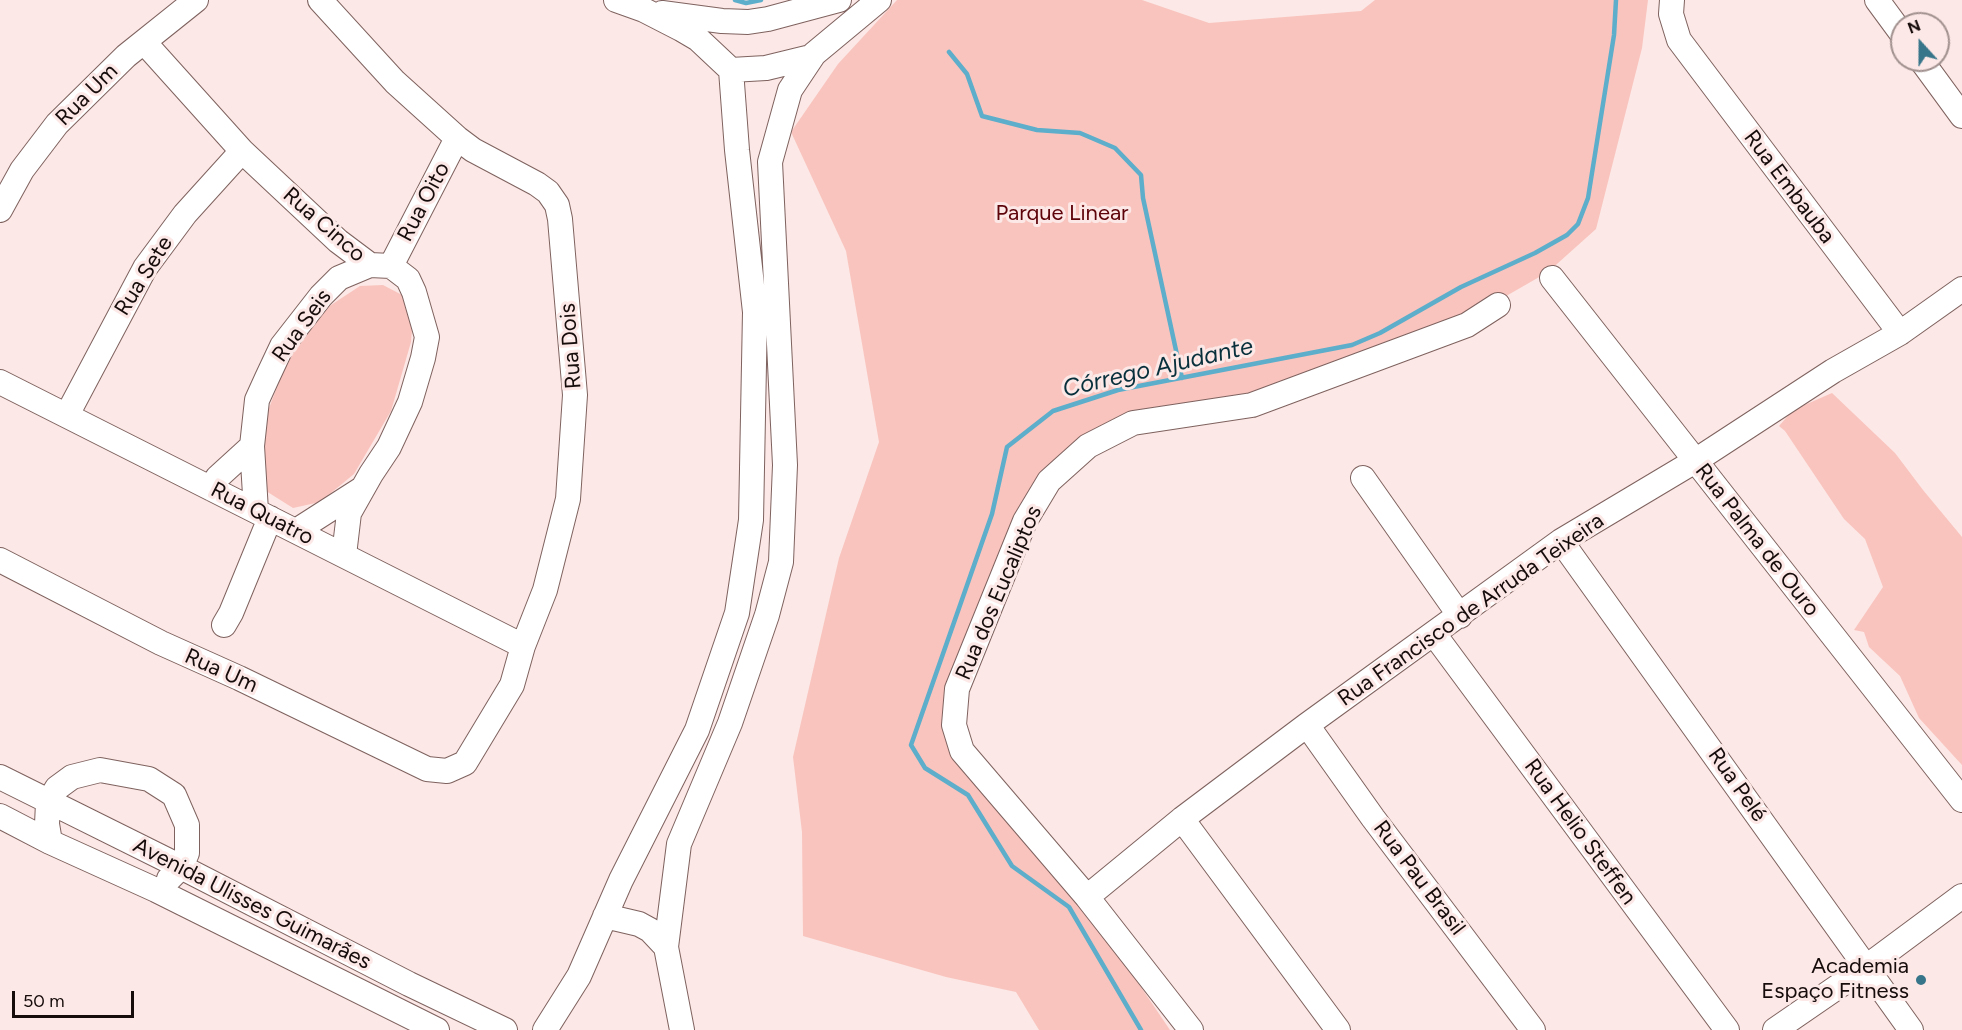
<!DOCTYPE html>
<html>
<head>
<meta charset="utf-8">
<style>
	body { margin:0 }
	#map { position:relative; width:1962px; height:1030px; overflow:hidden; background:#fce8e6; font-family:Figtree,sans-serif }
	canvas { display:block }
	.north { position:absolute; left:1890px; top:12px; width:60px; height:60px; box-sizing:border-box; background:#fce8e6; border:2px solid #a0908e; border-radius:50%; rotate:339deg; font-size:16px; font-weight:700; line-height:24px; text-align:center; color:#160c0b }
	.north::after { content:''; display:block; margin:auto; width:21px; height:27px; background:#37758a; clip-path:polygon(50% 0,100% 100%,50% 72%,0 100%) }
	.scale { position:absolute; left:12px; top:991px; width:122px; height:27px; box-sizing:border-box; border:3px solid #160c0b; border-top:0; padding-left:8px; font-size:18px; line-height:21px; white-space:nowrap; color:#160c0b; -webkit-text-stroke:4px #fce8e6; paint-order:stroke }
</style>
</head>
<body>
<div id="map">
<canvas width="1962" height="1030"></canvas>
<div class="north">N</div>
<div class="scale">50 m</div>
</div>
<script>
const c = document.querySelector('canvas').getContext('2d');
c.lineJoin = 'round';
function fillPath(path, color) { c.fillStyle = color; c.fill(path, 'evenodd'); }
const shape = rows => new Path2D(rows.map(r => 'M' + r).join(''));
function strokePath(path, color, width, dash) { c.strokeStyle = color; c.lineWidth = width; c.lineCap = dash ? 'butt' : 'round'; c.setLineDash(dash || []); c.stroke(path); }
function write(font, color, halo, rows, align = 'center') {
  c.font = font + ' Figtree,sans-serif'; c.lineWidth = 6; c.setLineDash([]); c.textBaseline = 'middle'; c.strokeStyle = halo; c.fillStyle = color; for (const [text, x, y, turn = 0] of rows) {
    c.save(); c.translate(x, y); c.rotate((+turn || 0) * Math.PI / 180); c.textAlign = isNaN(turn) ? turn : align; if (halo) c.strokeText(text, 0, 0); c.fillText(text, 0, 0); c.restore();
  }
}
const green = shape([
	[897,0,1142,0,1209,23,1361,11,1375,0,1648,0,1642,48,1596,229,1548,272,1466,319,1250,399,1132,417,1048,475,950,723,1078,894,1170,1030,1039,1030,1016,992,946,977,803,936,802,832,793,757,839,558,879,442,846,251,791,132,838,64],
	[383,285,404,296,413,317,411,342,391,411,354,474,320,502,293,508,266,491,257,459,266,416,288,358,328,307,360,286],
	[1832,393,1895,453,1923,490,1962,537,1962,765,1919,718,1900,676,1869,647,1864,632,1854,630,1883,587,1865,539,1844,519,1785,431,1779,426,1793,410]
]);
const stream = shape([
	[735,0,746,3,761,0],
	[949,52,967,74,982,116,1037,130,1080,133,1115,148,1141,175,1143,198,1182,378],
	[1141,1030,1069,907,1012,866,968,795,925,768,911,745,992,514,1007,447,1053,411,1118,390,1352,345,1380,333,1461,287,1535,253,1567,235,1578,224,1588,198,1614,35,1616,0]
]);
const minor = shape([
	[1672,0,1671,14,1679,40,1900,333],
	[1877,0,1902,34],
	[662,13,722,21,748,22,768,19,839,0],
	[144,42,242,151,338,241,370,265,391,266,408,279,414,292,427,337,423,358,410,402,389,447,371,474,349,513,344,555],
	[1921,60,1962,116],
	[731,70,766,68,811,57],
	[0,210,22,170,57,124,126,56,196,0],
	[391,266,457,138],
	[1552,278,1962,800],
	[0,382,523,646],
	[67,415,145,268,185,214,242,151],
	[1363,478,1460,616],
	[210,488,218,477,252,446],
	[256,511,252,446,257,400,267,378,282,346,321,296,339,278,370,265],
	[296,531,360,490],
	[1561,541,1911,1030],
	[0,560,161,643,239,678,427,769,447,771,465,763,512,685,523,646,545,590,568,499,575,395,560,219,557,205,548,192,537,184,473,150,457,138,395,82,320,0],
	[224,625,231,613,270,518],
	[1434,634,1727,1030],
	[1307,725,1373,818,1533,1030],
	[0,777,181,867,409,984,505,1030],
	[0,816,50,842,156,890,437,1030],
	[1182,819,1338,1030],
	[50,842,47,824,48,803,57,788,72,777,100,770,149,779,174,795,187,825,187,853,181,867,169,879],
	[1087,897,1182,819,1307,725,1561,541,1695,461,1833,371,1900,333,1962,289],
	[605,916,639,924,650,930,666,947],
	[545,1030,579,976,621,880,697,730,737,613,751,520,755,312,737,150,731,70,698,39,681,29,644,10,616,0],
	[682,1030,666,947,679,844,730,723,767,615,781,562,785,465,770,162,790,90,814,54,879,0],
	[1191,1030,1087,897,962,751,954,725,957,689,1025,521,1049,481,1088,446,1133,423,1252,405,1467,325,1498,305],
	[1775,1030,1865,968,1962,896]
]);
const markers = [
	[1921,980,6,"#37758a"]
];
const streetNames = [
	["Rua Um",87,95,-45],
	["Rua Embauba",1789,187,53],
	["Rua Oito",424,202,-62],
	["Rua Cinco",324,225,41],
	["Rua Sete",144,276,-58],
	["Rua Seis",302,326,-54],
	["Rua Dois",571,346,-94],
	["Rua Quatro",262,514,27],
	["Rua Palma de Ouro",1757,540,52],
	["Rua dos Eucaliptos",999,593,-67],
	["Rua Francisco de Arruda Teixeira",1471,610,-35],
	["Rua Um",221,671,24],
	["Rua Pelé",1737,785,55],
	["Rua Helio Steffen",1580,832,54],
	["Rua Pau Brasil",1419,878,53],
	["Avenida Ulisses Guimarães",252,904,27]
];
const parkNames = [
	["Parque Linear",1062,214]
];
const poiNames = [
	["Academia",1909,967],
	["Espaço Fitness",1909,992]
];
const waterNames = [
	["Córrego Ajudante",1158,368,-13]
];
fillPath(green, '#f9c4be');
strokePath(stream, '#5caeca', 4.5);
strokePath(minor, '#7e625f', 26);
strokePath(minor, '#fff', 24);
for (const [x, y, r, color] of markers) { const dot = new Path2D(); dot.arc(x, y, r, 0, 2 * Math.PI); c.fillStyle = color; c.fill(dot); strokePath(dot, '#fce8e6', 2); }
write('22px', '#160c0b', '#fce8e6', streetNames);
write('22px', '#5d0309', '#fce8e6', parkNames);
write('22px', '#160c0b', '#fce8e6', poiNames, 'right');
write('italic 24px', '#08303c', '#fce8e6', waterNames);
</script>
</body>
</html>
